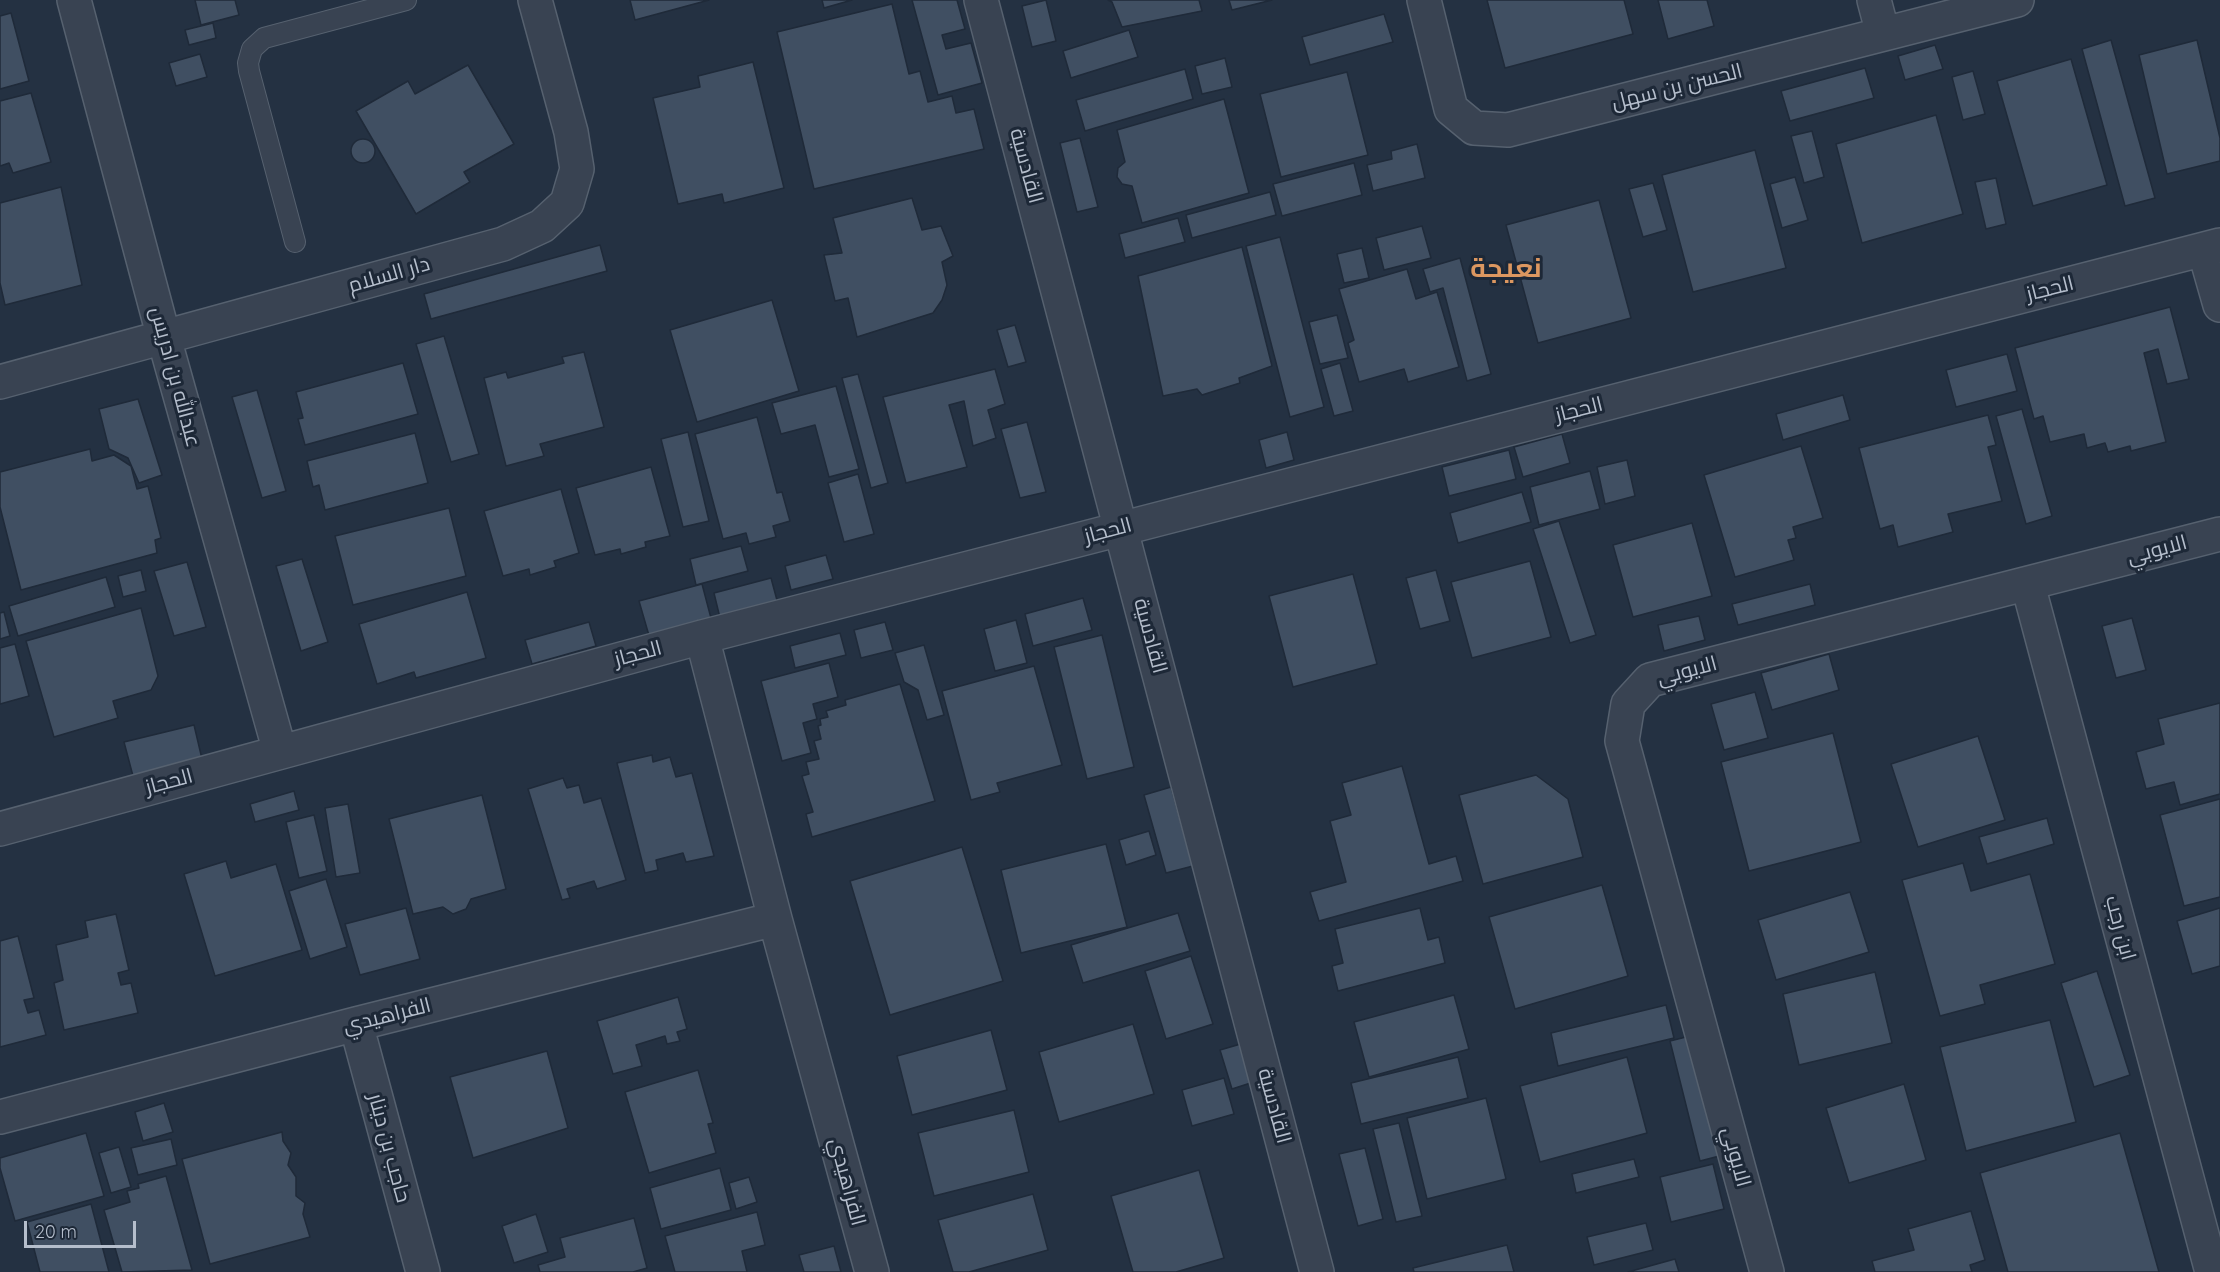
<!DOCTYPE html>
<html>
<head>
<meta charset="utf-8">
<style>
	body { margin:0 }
	#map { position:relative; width:2220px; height:1272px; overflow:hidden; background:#243142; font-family:Quicksand,sans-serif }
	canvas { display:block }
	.scale { position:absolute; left:24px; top:1221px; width:112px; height:27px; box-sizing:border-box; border:3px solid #b5becc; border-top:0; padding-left:8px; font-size:18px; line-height:21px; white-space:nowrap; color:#b5becc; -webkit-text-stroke:4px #1d2837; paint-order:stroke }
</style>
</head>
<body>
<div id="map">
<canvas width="2220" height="1272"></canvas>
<div class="scale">20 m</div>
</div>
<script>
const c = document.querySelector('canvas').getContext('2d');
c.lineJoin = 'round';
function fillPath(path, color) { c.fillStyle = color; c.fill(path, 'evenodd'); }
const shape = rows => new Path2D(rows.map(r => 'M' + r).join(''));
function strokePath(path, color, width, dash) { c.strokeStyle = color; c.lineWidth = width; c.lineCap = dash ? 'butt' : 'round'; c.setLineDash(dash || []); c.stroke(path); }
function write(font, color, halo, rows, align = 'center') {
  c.font = font + ' Quicksand,Cairo,sans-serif'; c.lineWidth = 6; c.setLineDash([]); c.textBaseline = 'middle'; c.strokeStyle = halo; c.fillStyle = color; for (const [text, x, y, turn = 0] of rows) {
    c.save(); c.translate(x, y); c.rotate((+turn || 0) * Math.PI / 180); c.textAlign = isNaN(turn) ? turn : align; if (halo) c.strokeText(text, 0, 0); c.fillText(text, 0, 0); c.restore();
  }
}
const building = shape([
	[195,0,235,0,239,15,201,25,195,0],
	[630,0,709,0,635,20,630,0],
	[822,0,852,0,824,8,822,0],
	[912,0,957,0,965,29,942,35,946,49,971,43,982,83,938,95,912,0],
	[1046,0,1056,41,1032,47,1022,6,1046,0],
	[1108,0,1199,0,1202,11,1122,27,1112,2,1108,0],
	[1229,0,1272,0,1232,10,1229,0],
	[1487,0,1624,0,1633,34,1505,68,1487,0],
	[1658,0,1707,0,1714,26,1668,39,1658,0],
	[892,4,909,74,920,71,928,102,952,96,956,113,974,109,984,149,814,189,777,32,892,4],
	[11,13,29,81,0,89,0,16,11,13],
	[1384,14,1393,42,1310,65,1302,37,1384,14],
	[213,23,216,38,189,45,185,30,213,23],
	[1129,30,1138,57,1071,78,1063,51,1129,30],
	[2111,40,2155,198,2125,206,2082,49,2111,40],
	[2197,40,2220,138,2220,161,2167,174,2139,55,2197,40],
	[1935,45,1943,69,1905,80,1898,56,1935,45],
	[200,54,207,77,176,86,169,63,200,54],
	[1225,58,1232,87,1202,94,1195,66,1225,58],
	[2071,59,2107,185,2033,206,1997,81,2071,59],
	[753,62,784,188,724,203,722,194,678,204,653,98,700,87,698,76,753,62],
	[468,65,514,144,464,172,470,182,416,214,356,111,408,81,415,94,468,65],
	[1865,68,1874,98,1790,121,1781,91,1865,68],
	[1185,69,1193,99,1085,131,1076,100,1185,69],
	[1973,71,1985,114,1963,120,1952,77,1973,71],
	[1347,72,1368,155,1281,177,1260,94,1347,72],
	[31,93,51,162,13,173,9,163,0,166,0,101,31,93],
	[1224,99,1249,193,1142,223,1132,186,1122,184,1117,177,1118,168,1125,162,1117,130,1224,99],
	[1936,115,1963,214,1862,243,1836,144,1936,115],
	[1812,131,1824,177,1804,183,1791,136,1812,131],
	[1080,138,1098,207,1077,212,1060,143,1080,138],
	'351 151a12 12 0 1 1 24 0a12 12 0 1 1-24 0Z',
	[1417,144,1425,178,1373,191,1367,165,1392,159,1391,151,1417,144],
	[1755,150,1786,268,1693,292,1662,175,1755,150],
	[1354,163,1362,195,1282,216,1273,184,1354,163],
	[1795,177,1808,220,1782,228,1770,184,1795,177],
	[1996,178,2006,224,1986,229,1975,182,1996,178],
	[1653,183,1667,230,1643,237,1629,189,1653,183],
	[61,187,82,285,5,305,0,283,0,203,61,187],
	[1270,192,1276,215,1192,238,1186,215,1270,192],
	[912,198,922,230,941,226,953,256,942,262,947,285,942,300,933,313,857,337,848,298,835,301,824,255,842,253,833,218,912,198],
	[1599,200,1631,318,1538,343,1506,225,1599,200],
	[1178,218,1185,242,1125,258,1119,234,1178,218],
	[1422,226,1431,258,1384,270,1376,238,1422,226],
	[1280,237,1324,407,1290,417,1246,246,1280,237],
	[600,245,607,271,431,319,424,294,600,245],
	[1242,247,1272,366,1239,378,1240,383,1202,395,1197,389,1163,396,1138,276,1242,247],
	[1362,248,1369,278,1344,283,1337,254,1362,248],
	[1460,258,1491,374,1467,381,1443,288,1430,292,1423,269,1460,258],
	[1407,269,1416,299,1437,292,1459,367,1408,382,1404,369,1359,382,1348,343,1354,340,1339,289,1407,269],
	[772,300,799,391,697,422,670,330,772,300],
	[2170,307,2189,379,2167,384,2158,349,2144,353,2166,442,2131,451,2130,446,2108,452,2105,443,2087,448,2084,434,2050,442,2043,416,2034,419,2015,348,2170,307],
	[1337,315,1348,358,1320,364,1309,322,1337,315],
	[1015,325,1026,362,1008,367,997,330,1015,325],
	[444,336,479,454,451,462,416,344,444,336],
	[584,352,604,427,540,444,544,456,506,466,484,378,506,372,508,378,564,363,562,357,584,352],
	[2007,354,2017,391,1956,407,1946,370,2007,354],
	[403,363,418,414,305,445,298,419,303,418,296,392,403,363],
	[1340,363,1353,411,1334,416,1321,369,1340,363],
	[995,369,1005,404,988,410,996,438,973,446,964,401,949,405,967,467,906,483,883,397,995,369],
	[858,374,888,483,871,488,842,378,858,374],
	[836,386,859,469,829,477,815,425,781,434,772,403,836,386],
	[257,390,286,491,262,498,232,397,257,390],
	[1843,395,1850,420,1783,440,1776,414,1843,395],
	[138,399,162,475,139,483,128,458,109,449,99,409,138,399],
	[2022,409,2052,516,2026,524,1996,416,2022,409],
	[1988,415,1996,445,1988,447,2002,501,1948,514,1953,532,1898,547,1893,525,1880,529,1859,448,1988,415],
	[757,417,777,493,782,492,790,521,773,526,776,537,749,544,746,533,723,539,695,434,757,417],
	[1027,422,1046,492,1020,498,1001,429,1027,422],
	[688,432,709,521,683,527,661,439,688,432],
	[1287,432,1294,460,1266,468,1259,440,1287,432],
	[415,433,428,483,325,510,319,485,313,487,307,461,415,433],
	[1562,434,1570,463,1523,477,1514,447,1562,434],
	[1801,446,1823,518,1793,527,1796,538,1788,540,1794,560,1735,577,1704,475,1801,446],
	[90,449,92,461,114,455,131,466,137,489,148,486,161,538,155,540,157,553,21,590,0,507,0,472,90,449],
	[1509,450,1516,479,1449,496,1442,467,1509,450],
	[1627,460,1635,496,1605,504,1597,467,1627,460],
	[651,467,670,536,645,542,646,547,621,554,620,549,595,555,576,488,651,467],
	[1590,471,1600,509,1539,525,1530,487,1590,471],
	[858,474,874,534,844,542,828,483,858,474],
	[561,489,579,553,554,561,556,567,530,575,529,569,503,576,484,511,561,489],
	[1522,492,1531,522,1458,543,1450,513,1522,492],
	[449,508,466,576,353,605,335,536,449,508],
	[1559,521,1596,635,1570,643,1533,529,1559,521],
	[1692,523,1712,596,1633,617,1613,545,1692,523],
	[741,546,748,571,696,585,690,559,741,546],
	[826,555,833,579,791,590,785,566,826,555],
	[302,559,328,642,301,651,276,566,302,559],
	[1530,561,1551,637,1472,658,1451,582,1530,561],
	[187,562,206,627,174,636,154,571,187,562],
	[141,570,146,591,123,597,118,576,141,570],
	[1436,570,1450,621,1420,629,1406,578,1436,570],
	[1353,574,1377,664,1293,687,1269,596,1353,574],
	[106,577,115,607,18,636,9,606,106,577],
	[771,578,778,604,720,618,714,593,771,578],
	[702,584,712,622,650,639,639,601,702,584],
	[1810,584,1815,605,1738,625,1732,604,1810,584],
	[467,592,486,658,416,678,414,672,377,684,359,624,467,592],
	[1083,598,1092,630,1033,646,1025,614,1083,598],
	[141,608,158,676,151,690,113,701,118,718,54,737,26,641,141,608],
	[4,612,10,636,0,639,0,613,4,612],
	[1699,616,1705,640,1664,651,1658,625,1699,616],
	[2132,618,2146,670,2116,678,2102,626,2132,618],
	[1016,620,1027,663,995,671,984,629,1016,620],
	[589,622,596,646,532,664,525,640,589,622],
	[885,622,893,650,861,658,854,630,885,622],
	[840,633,846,655,795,668,790,646,840,633],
	[1102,635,1134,767,1087,779,1054,647,1102,635],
	[15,644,29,696,0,704,0,648,15,644],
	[924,645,944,715,927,720,918,690,904,682,895,653,924,645],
	[1829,654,1839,690,1772,710,1761,673,1829,654],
	[829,663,838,697,813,704,817,719,803,723,811,753,782,761,761,681,829,663],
	[1034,666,1062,765,997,783,1000,792,971,800,942,691,1034,666],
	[900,684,935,801,812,837,806,814,813,812,802,776,809,774,806,762,819,759,814,741,821,739,818,726,821,725,820,719,828,717,826,711,846,705,845,700,900,684],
	[1755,692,1768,738,1724,750,1711,704,1755,692],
	[2220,703,2220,794,2180,805,2174,782,2146,789,2136,752,2164,744,2158,719,2220,703],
	[194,725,202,759,133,776,124,742,194,725],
	[1833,733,1861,842,1749,871,1721,762,1833,733],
	[1978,736,2005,820,1918,847,1891,764,1978,736],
	[652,755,653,762,670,757,676,777,692,773,714,856,686,862,683,853,656,860,658,870,645,873,617,763,652,755],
	[1402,766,1429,864,1456,856,1463,881,1319,921,1310,892,1346,882,1330,821,1351,815,1342,783,1402,766],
	[1536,775,1568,799,1583,857,1483,884,1459,795,1536,775],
	[563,778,567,788,579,785,584,803,601,798,626,880,597,889,594,881,567,889,570,898,562,900,528,789,563,778],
	[1171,787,1193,866,1166,873,1144,795,1171,787],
	[294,791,299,810,255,822,250,804,294,791],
	[482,795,506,889,471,899,466,909,453,914,443,907,413,914,389,819,482,795],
	[2220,799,2220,897,2184,906,2160,815,2220,799],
	[348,804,360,873,336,877,325,808,348,804],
	[314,815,327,871,299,878,286,822,314,815],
	[2047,818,2054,844,1987,864,1979,837,2047,818],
	[1149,831,1156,855,1126,865,1119,840,1149,831],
	[1106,844,1127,927,1021,953,1001,870,1106,844],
	[962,847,1003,981,890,1015,850,881,962,847],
	[226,861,231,878,276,864,302,950,215,976,184,874,226,861],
	[1963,863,1971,891,2030,874,2055,964,1980,985,1985,1004,1940,1016,1902,880,1963,863],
	[326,879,347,947,310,959,289,891,326,879],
	[1602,885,1628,976,1515,1009,1489,917,1602,885],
	[1850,892,1869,952,1776,980,1758,920,1850,892],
	[406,908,420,959,360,975,345,924,406,908],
	[1420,908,1428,940,1439,937,1445,963,1338,991,1332,966,1343,963,1335,929,1420,908],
	[2220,908,2220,966,2192,974,2177,921,2220,908],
	[1178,913,1190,951,1083,983,1071,945,1178,913],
	[116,914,129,970,118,973,121,985,131,983,138,1013,64,1030,54,983,63,980,56,945,88,937,85,921,116,914],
	[18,936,34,998,24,1000,28,1013,39,1010,46,1035,0,1047,0,941,18,936],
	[1191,956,1213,1024,1166,1039,1145,971,1191,956],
	[2097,971,2130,1075,2094,1087,2061,983,2097,971],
	[1875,972,1892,1043,1799,1065,1783,994,1875,972],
	[1454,995,1469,1049,1369,1077,1354,1022,1454,995],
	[678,997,687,1029,677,1032,680,1041,667,1044,665,1036,636,1045,642,1066,613,1074,597,1021,678,997],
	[1666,1005,1674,1038,1558,1066,1551,1033,1666,1005],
	[2050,1020,2076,1122,1966,1151,1940,1047,2050,1020],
	[1133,1024,1154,1094,1059,1122,1039,1052,1133,1024],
	[991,1030,1007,1090,912,1115,897,1056,991,1030],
	[1702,1033,1731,1153,1700,1161,1670,1041,1702,1033],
	[1251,1041,1263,1079,1232,1089,1220,1050,1251,1041],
	[547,1051,568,1128,473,1158,450,1077,547,1051],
	[1458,1057,1468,1098,1361,1124,1351,1083,1458,1057],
	[1627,1057,1647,1133,1540,1162,1520,1086,1627,1057],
	[698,1070,713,1123,708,1124,716,1153,649,1173,625,1092,698,1070],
	[1224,1078,1234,1114,1192,1126,1182,1090,1224,1078],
	[1904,1084,1926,1160,1849,1183,1826,1108,1904,1084],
	[1486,1098,1506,1179,1427,1199,1407,1118,1486,1098],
	[164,1103,173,1132,143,1141,135,1112,164,1103],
	[1014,1110,1029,1172,934,1196,918,1133,1014,1110],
	[1399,1123,1422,1216,1396,1222,1373,1129,1399,1123],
	[282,1132,283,1141,291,1153,288,1165,296,1177,296,1196,305,1203,303,1214,310,1237,210,1264,182,1159,282,1132],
	[86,1133,104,1196,15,1221,0,1168,0,1158,86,1133],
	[2120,1133,2159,1272,2008,1272,1980,1173,2120,1133],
	[171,1139,177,1165,138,1175,131,1148,171,1139],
	[119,1147,131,1187,111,1193,99,1153,119,1147],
	[1365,1148,1383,1219,1358,1226,1339,1154,1365,1148],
	[1634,1159,1639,1177,1576,1193,1572,1174,1634,1159],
	[1713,1164,1724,1209,1671,1222,1660,1177,1713,1164],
	[720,1168,731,1210,661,1229,650,1188,720,1168],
	[1199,1170,1224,1258,1176,1272,1133,1272,1111,1196,1199,1170],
	[166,1176,192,1270,122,1272,104,1210,130,1202,127,1191,139,1188,138,1184,166,1176],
	[749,1177,757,1202,736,1209,729,1183,749,1177],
	[1033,1194,1048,1250,969,1272,953,1272,938,1220,1033,1194],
	[91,1204,109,1272,40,1272,27,1222,91,1204],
	[1971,1211,1985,1260,1970,1265,1972,1272,1875,1272,1872,1261,1914,1250,1908,1229,1971,1211],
	[757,1212,765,1245,742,1251,747,1272,675,1272,665,1236,757,1212],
	[536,1214,548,1252,514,1263,502,1226,536,1214],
	[634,1218,647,1268,633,1272,540,1272,538,1265,565,1257,560,1238,634,1218],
	[1646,1223,1653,1250,1594,1265,1587,1237,1646,1223],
	[1507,1245,1514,1272,1414,1272,1413,1268,1507,1245],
	[834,1246,841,1272,804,1272,799,1255,834,1246],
	[1675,1259,1679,1272,1628,1272,1675,1259]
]);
const lane = shape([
	[295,242,249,71,248,63,252,49,264,38,406,0]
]);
const street = shape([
	[74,0,164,338,280,752],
	[981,0,1317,1272],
	[1424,0,1451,109,1474,128,1508,130,2017,0],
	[1874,0,1883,34],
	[2204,249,2220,305],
	[0,382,503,244,542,226,567,203,577,169,571,132,535,0],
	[2028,585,2212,1272],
	[702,637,775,919,872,1272],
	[0,829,702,637,2220,245],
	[356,1024,423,1272],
	[0,1117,356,1024,775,919],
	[1767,1272,1622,741,1628,704,1650,680,2220,534]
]);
const streetNames = [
	["الحسن بن سهل",1677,87,-14],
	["القادسية",1026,166,75],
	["دار السلام",389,275,-16],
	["الحجاز",2050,289,-14],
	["عبدالله بن ادريس",175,377,75],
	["الحجاز",1579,410,-14],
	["الحجاز",1108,531,-15],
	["الايوبي",2157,550,-15],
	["القادسية",1150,636,75],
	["الحجاز",638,654,-15],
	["الايوبي",1687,671,-15],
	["الحجاز",169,782,-15],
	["ابن رجب",2120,928,75],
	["الفراهيدي",387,1016,-14],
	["القادسية",1274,1106,75],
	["حاجب بن دينار",389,1148,75],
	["الايوبي",1736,1157,75],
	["الفراهيدي",847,1182,75]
];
const districtNames = [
	["نعيجة",1506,269]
];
fillPath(building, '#404f62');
strokePath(building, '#1f2a39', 1.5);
strokePath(lane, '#56616f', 22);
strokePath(street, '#56616f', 36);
strokePath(lane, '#394352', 20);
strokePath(street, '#394352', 33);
write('21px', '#b5becc', '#1d2837', streetNames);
write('bold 27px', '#dc9760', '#1d2837', districtNames);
</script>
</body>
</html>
